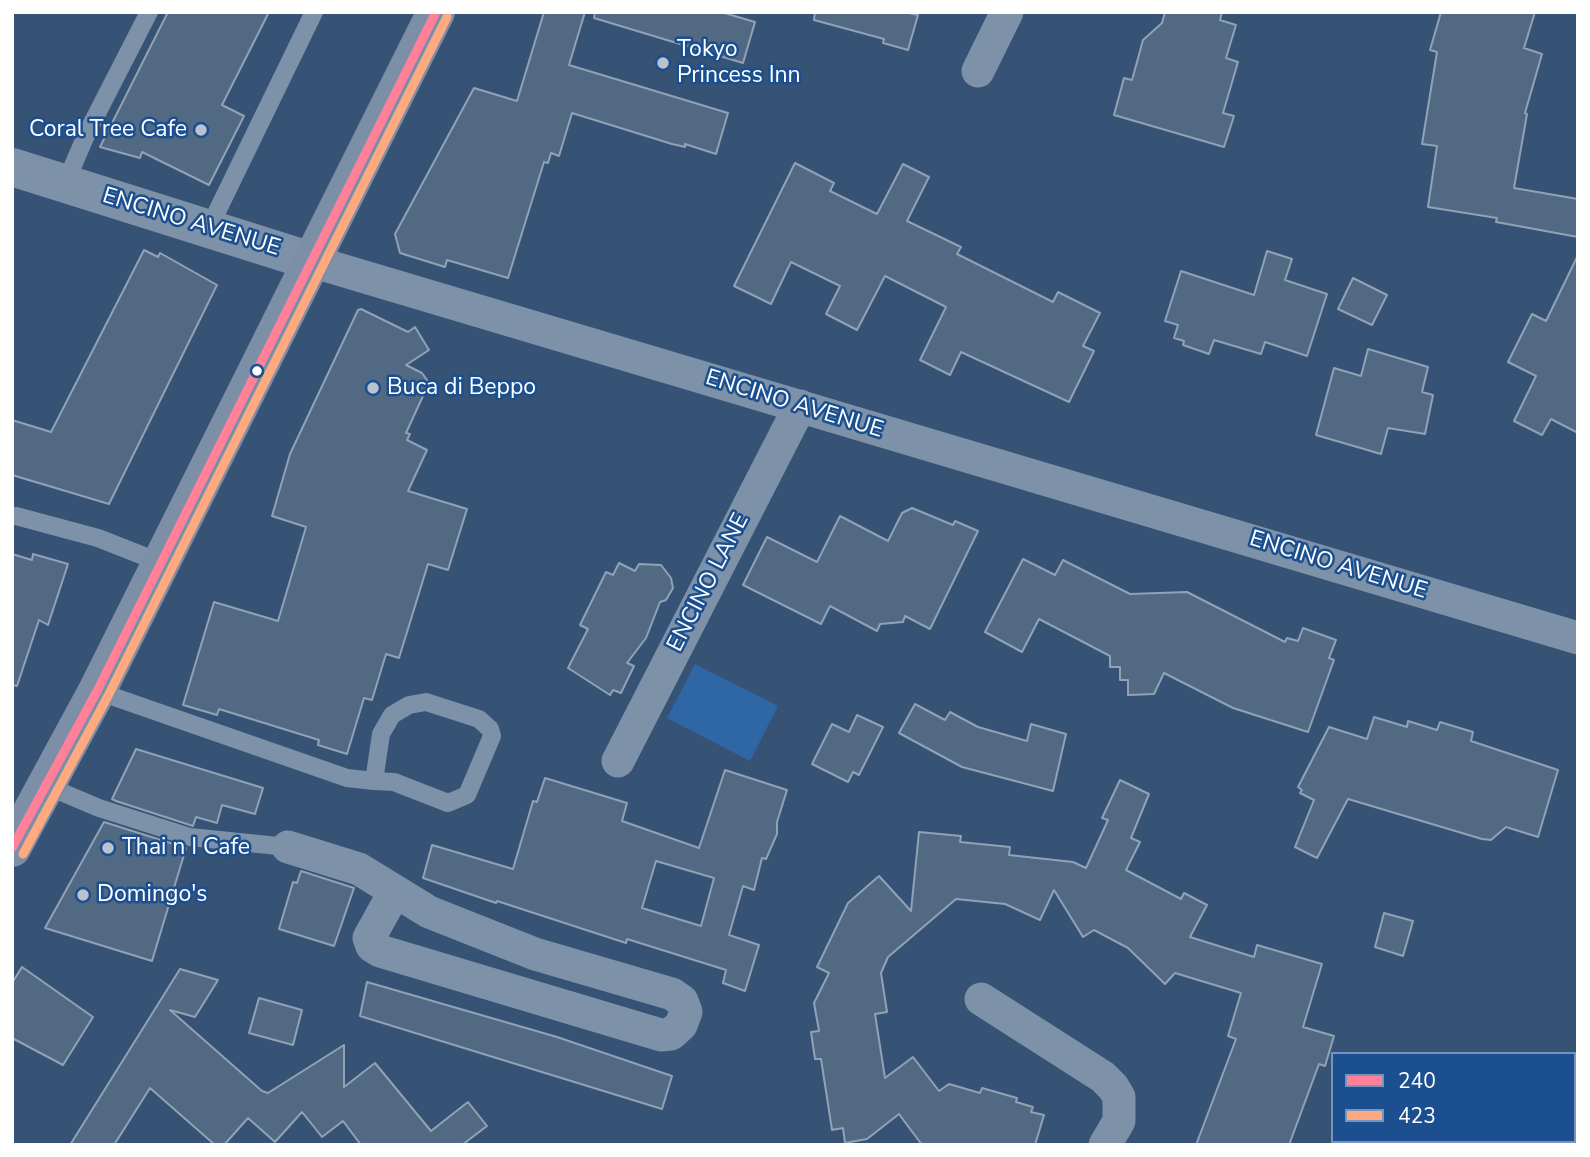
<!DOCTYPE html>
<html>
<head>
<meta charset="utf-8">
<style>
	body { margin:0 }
	#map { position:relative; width:1590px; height:1157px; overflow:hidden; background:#365274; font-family:"Nunito Sans",sans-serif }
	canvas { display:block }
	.frame { position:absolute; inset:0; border:14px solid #fff; pointer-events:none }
	.legend { position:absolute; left:1331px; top:1052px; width:245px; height:91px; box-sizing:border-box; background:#1b4f8f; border:2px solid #7695bc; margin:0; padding:9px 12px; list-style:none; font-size:21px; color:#fff }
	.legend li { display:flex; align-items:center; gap:14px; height:35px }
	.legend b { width:35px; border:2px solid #7695bc }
</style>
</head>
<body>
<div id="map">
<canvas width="1590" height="1157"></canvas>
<div class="frame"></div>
<ul class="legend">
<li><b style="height:9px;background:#ff8098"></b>240</li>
<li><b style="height:9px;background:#ffa980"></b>423</li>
</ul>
</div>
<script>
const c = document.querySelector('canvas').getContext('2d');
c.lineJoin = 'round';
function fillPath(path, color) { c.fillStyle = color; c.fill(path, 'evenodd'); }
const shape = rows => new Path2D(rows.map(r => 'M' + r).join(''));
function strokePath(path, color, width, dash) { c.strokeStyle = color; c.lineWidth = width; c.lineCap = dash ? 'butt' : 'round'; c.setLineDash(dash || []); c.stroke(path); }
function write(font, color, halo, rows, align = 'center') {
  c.font = font + ' "Nunito Sans",sans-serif'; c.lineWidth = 5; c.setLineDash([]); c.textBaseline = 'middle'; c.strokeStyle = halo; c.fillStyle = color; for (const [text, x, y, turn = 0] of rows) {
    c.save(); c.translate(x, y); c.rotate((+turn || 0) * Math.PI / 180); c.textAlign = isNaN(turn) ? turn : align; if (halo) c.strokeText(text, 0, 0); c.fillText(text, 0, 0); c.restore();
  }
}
const green = shape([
	[695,664,778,706,750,761,667,718]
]);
const building = shape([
	[168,12,269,12,222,105,244,116,209,185,142,152,140,158,100,147,168,12],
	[544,12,585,12,569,65,728,113,716,154,685,144,685,147,672,144,572,113,559,156,551,153,548,163,544,162,508,278,447,260,445,267,400,253,395,234,474,88,517,101,544,12],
	[595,12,721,12,755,22,743,63,594,18,595,12],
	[815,12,904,12,918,15,908,50,883,43,884,39,814,20,815,12],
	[1165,12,1222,12,1220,20,1236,25,1226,58,1238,62,1223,113,1234,116,1224,147,1114,115,1124,78,1132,80,1143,40,1162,23,1165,12],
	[1441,12,1535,12,1524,48,1542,54,1525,113,1527,114,1514,188,1578,199,1578,237,1496,222,1497,218,1428,207,1437,146,1422,144,1437,52,1430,50,1441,12],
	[795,163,834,183,830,191,877,214,903,164,929,177,907,221,961,247,957,254,1053,302,1058,292,1100,313,1083,346,1094,351,1069,402,961,352,950,375,920,360,946,307,885,276,857,330,826,314,840,286,791,262,771,304,734,286,795,163],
	[144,250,158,257,160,253,217,285,109,504,12,475,12,420,51,432,144,250],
	[1267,251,1292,259,1285,280,1327,294,1307,356,1265,342,1261,354,1214,340,1209,354,1183,345,1184,341,1174,338,1178,325,1165,321,1181,271,1254,295,1267,251],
	[1578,255,1578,433,1551,419,1542,435,1514,421,1536,376,1508,362,1532,314,1546,321,1578,255],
	[1353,278,1387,295,1372,325,1338,309,1353,278],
	[361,309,408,332,415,327,429,350,406,365,422,373,429,383,406,433,410,434,407,440,427,450,408,491,467,509,448,570,428,564,399,658,386,654,372,700,364,698,347,754,318,745,319,740,219,709,217,715,183,705,214,602,278,621,306,527,272,516,290,454,358,310,361,309],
	[1368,349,1428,367,1422,392,1433,395,1425,434,1388,428,1381,454,1316,435,1334,368,1361,376,1368,349],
	[912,508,953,525,955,521,978,531,930,629,905,616,903,622,880,624,877,631,830,606,821,624,743,585,767,537,817,562,840,516,888,541,902,513,912,508],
	[12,554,32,560,33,554,68,564,48,625,39,620,17,686,12,685,12,554],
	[1023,559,1055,575,1063,560,1130,594,1187,592,1285,642,1287,638,1298,641,1303,628,1336,640,1329,658,1334,660,1308,732,1233,708,1164,673,1154,694,1128,695,1128,680,1120,680,1120,667,1110,667,1110,656,1039,619,1022,652,985,632,1023,559],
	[619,563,635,571,639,564,661,565,671,578,673,588,666,600,660,602,646,638,627,663,634,666,621,693,613,690,610,695,568,668,588,629,580,625,606,572,613,575,619,563],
	[915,704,945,720,950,712,978,727,1027,741,1031,724,1066,734,1053,791,962,767,899,733,915,704],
	[857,715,883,727,859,775,853,772,848,782,812,764,832,724,849,732,857,715],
	[1374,717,1407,727,1408,721,1437,730,1440,722,1473,732,1471,741,1558,770,1538,837,1506,827,1491,840,1482,839,1348,799,1317,858,1295,847,1314,800,1300,793,1302,790,1298,787,1329,727,1367,739,1374,717],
	[136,749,263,788,255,814,222,805,217,823,196,817,193,826,116,801,112,799,136,749],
	[725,770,787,790,777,822,777,834,766,859,762,858,754,890,743,886,729,935,759,945,745,991,723,983,726,970,627,939,626,943,497,901,496,903,423,878,432,845,513,869,533,801,537,802,545,778,627,803,622,821,699,848,725,770],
	[656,861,714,878,701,926,642,908,656,861],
	[1120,780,1149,794,1131,838,1140,842,1126,870,1181,899,1184,893,1207,905,1190,937,1254,957,1257,945,1322,964,1303,1027,1334,1036,1325,1066,1319,1064,1289,1145,1196,1145,1236,1039,1228,1036,1241,993,1175,973,1165,984,1128,948,1094,930,1083,937,1054,890,1040,920,1005,904,956,899,888,957,881,973,887,1012,875,1014,885,1078,913,1057,939,1091,949,1084,980,1093,982,1088,1017,1098,1016,1102,1033,1107,1031,1112,1044,1115,1035,1145,922,1145,899,1114,867,1139,845,1143,843,1128,832,1130,821,1059,815,1059,811,1032,819,1031,814,1003,829,973,817,967,848,903,879,876,911,911,919,832,961,836,960,842,1010,847,1009,855,1073,862,1086,868,1108,820,1102,818,1120,780],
	[104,822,186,848,152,961,45,928,104,822],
	[301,871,354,888,334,946,279,929,293,882,297,883,301,871],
	[1384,913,1413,921,1403,956,1375,947,1384,913],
	[22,967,93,1017,63,1065,12,1038,12,983,22,967],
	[180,969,218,980,195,1017,170,1010,262,1091,268,1093,344,1045,344,1087,375,1063,431,1131,468,1102,487,1126,462,1145,361,1145,343,1121,322,1137,302,1112,275,1142,248,1118,224,1145,215,1145,150,1088,114,1145,70,1145,180,969],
	[367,982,557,1037,672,1076,662,1109,360,1016,367,982],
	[259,998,302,1010,293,1045,249,1033,259,998]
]);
const service = shape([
	[65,184,87,133,149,12],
	[209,228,314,12],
	[16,516,98,538,159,562],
	[97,691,347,778,374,781,394,782,448,803,467,795,492,736,490,729,479,719,426,702,409,705,392,715,381,734,374,781],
	[47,786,99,808,190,837,288,847]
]);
const minor = shape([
	[978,71,1007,12],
	[311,261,1578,638],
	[618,761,800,406],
	[288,847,359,869,429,912,535,954,672,994,682,1001,686,1012,681,1025,671,1034,661,1035,380,951,372,946,369,938,395,891],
	[981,999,1103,1077,1113,1087,1119,1097,1119,1121,1105,1145]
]);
const tertiary = shape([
	[12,167,311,261]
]);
const primary = shape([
	[12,848,97,691,436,12]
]);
const bus1 = shape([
	[12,848,97,691,436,12]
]);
const bus2 = shape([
	[23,854,108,696,447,17]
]);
const markers = [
	[663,63,7,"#b9c2ce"],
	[201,130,7,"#b9c2ce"],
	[257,371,6,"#fff"],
	[373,388,7,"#b9c2ce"],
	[108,848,7,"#b9c2ce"],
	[83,895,7,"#b9c2ce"]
];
const poiNames = [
	["Tokyo",677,50],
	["Princess Inn",677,76],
	["Coral Tree Cafe",187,130,"right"],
	["Buca di Beppo",387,388],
	["Thai n I Cafe",122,848],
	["Domingo's",97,895]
];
const streetNames = [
	["ENCINO AVENUE",191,223,17],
	["ENCINO AVENUE",794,405,17],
	["ENCINO AVENUE",1338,566,17],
	["ENCINO LANE",709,583,-63]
];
fillPath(green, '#2f66a5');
fillPath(building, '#526984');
strokePath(building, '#92a2b6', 2);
strokePath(service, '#7d92a8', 18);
strokePath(minor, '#7d92a8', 33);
strokePath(tertiary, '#7d92a8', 38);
strokePath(primary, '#7d8ea7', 38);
strokePath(bus1, '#ff8098', 9);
strokePath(bus2, '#ffa980', 9);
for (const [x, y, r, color] of markers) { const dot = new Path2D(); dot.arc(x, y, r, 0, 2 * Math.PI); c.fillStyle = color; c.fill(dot); strokePath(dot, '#1b4f8f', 2.5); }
write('23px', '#fff', '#1b4f8f', poiNames, 'left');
write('23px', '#fff', '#1b4f8f', streetNames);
</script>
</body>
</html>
